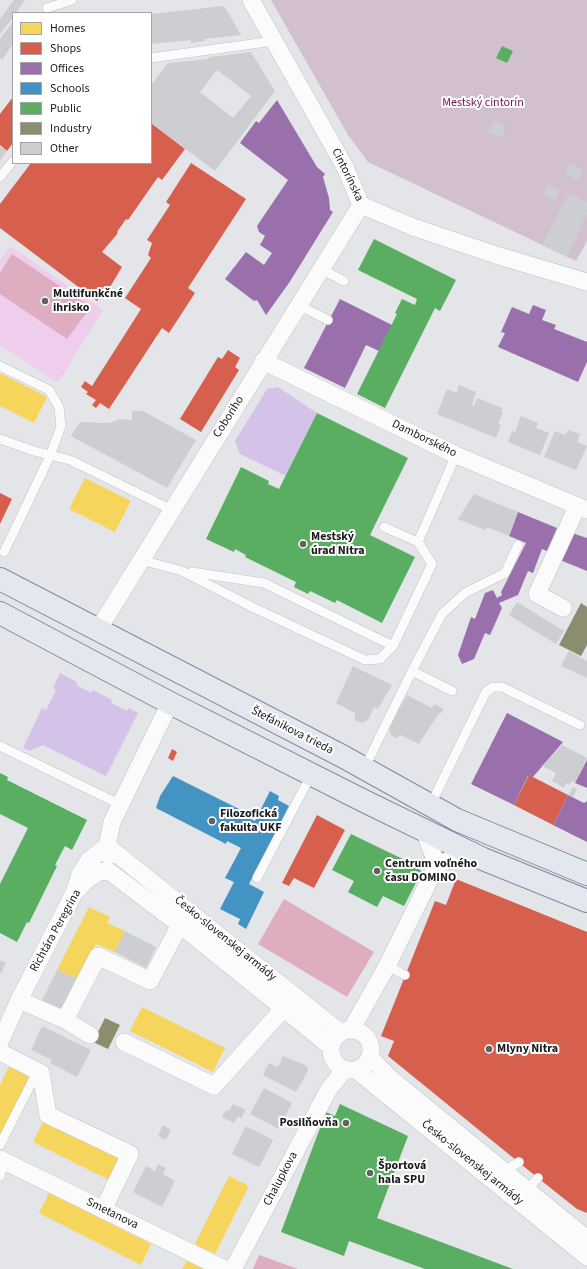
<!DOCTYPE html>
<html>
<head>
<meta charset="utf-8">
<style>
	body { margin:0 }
	#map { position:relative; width:587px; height:1269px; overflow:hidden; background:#e3e5e9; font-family:"Source Sans 3",sans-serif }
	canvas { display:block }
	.legend { position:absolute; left:12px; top:12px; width:140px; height:152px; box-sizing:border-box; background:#fff; border:1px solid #a4a4a4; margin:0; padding:5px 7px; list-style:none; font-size:12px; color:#1b1b1b }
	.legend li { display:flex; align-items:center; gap:8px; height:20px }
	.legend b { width:20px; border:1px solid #a4a4a4 }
</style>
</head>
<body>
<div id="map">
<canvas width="587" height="1269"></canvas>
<ul class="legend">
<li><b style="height:11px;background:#f6d55c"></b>Homes</li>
<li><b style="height:11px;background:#d6604d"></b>Shops</li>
<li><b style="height:11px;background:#9970ab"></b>Offices</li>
<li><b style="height:11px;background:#4393c3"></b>Schools</li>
<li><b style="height:11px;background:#5aae61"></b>Public</li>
<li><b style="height:11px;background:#8c8c6e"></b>Industry</li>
<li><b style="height:11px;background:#ccced2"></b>Other</li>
</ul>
</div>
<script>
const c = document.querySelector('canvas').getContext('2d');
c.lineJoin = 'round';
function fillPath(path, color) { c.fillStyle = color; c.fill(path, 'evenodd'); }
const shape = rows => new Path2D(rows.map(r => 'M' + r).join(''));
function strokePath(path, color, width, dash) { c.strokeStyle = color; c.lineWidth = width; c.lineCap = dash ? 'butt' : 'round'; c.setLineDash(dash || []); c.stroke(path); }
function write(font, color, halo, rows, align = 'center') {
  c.font = font + ' "Source Sans 3",sans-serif'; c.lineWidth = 4; c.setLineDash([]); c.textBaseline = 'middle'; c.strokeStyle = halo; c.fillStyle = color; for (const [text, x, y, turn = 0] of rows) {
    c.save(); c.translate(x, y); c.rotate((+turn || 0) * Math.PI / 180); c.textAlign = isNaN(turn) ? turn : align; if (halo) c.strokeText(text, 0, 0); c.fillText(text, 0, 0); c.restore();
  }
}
const grass = shape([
	[278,387,317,413,286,476,240,454,235,441,267,389],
	[60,673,77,682,76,685,91,693,93,690,112,700,111,703,127,711,129,708,138,713,106,776,43,745,30,751,23,748,42,708,46,710,56,690,53,688]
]);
const cemetery = shape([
	[271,0,587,0,587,241,576,261,368,162,348,135]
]);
const park = shape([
	[10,246,103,310,58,383,0,345,0,261]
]);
const pitch = shape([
	[12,254,91,307,67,339,0,294,0,273],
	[284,899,374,952,347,997,258,944],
	[259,1255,298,1269,253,1269]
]);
const homes = shape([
	[0,373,47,397,34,423,0,406],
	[85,478,131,501,115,532,69,509],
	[89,907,110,917,107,923,125,931,115,952,96,944,78,979,57,970],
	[142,1007,225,1048,213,1072,130,1031],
	[9,1066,30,1076,0,1137,0,1085],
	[43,1122,119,1159,109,1180,33,1142],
	[229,1176,249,1186,215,1254,195,1244],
	[49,1193,151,1244,141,1265,39,1213],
	[187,1261,203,1269,182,1269]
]);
const shops = shape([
	[13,97,13,143,7,151,0,145,0,114],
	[151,123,185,149,162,180,158,177,128,220,126,219,117,232,118,233,102,252,122,267,107,292,105,290,97,301,0,228,0,204,31,163,151,163],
	[191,163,246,199,188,288,195,293,169,333,162,328,109,409,100,403,96,408,92,405,96,400,86,394,88,392,81,387,85,381,92,386,141,309,125,298,151,258,148,255,152,243,147,240,170,205,166,202],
	[228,350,240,358,235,367,239,370,201,432,180,419,218,357,222,359],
	[0,493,12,499,0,524],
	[172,749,177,752,173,761,168,758],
	[529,775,568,795,553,825,514,805],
	[317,815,345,830,314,888,294,878,289,886,282,883],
	[456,879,587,932,587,1213,577,1209,538,1178,388,1056,394,1041,381,1036,435,901,446,905]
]);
const offices = shape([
	[277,100,317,167,325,174,323,177,329,198,330,210,333,212,289,283,266,315,257,300,254,301,225,279,246,252,264,265,272,253,260,245,265,236,259,232,257,226,288,180,240,143,256,121,259,123],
	[340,299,392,325,379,351,366,345,345,388,304,368],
	[533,305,546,310,542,320,556,325,554,329,587,342,587,362,578,382,498,347,505,333,501,332,512,307,529,314],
	[518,512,557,528,547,551,542,549,533,573,528,571,518,595,499,603,502,608,490,635,485,633,474,659,462,664,458,655,471,617,475,619,485,593,493,590,497,598,502,595,501,592,526,543,509,536],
	[572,533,587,538,587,571,560,560],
	[507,713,563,742,533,777,528,776,514,805,471,784],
	[587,760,587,788,575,783],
	[568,795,584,803,587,801,587,842,553,825]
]);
const schools = shape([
	[173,776,243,811,241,814,255,821,270,791,279,796,278,800,289,806,249,884,264,892,246,929,238,924,240,919,220,909,234,882,225,878,241,848,227,841,226,844,156,808,160,796]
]);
const public = shape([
	[502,46,513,51,507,63,496,58],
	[374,239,456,280,440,311,435,308,385,408,357,394,397,314,395,313,402,299,415,305,417,299,358,270],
	[317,413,408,458,370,535,415,557,382,623,337,600,335,603,310,591,308,594,294,587,296,582,245,557,246,555,235,549,234,552,206,539,241,467,269,481,268,484,279,489],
	[0,773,8,777,7,780,87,820,72,850,65,846,55,865,57,866,29,923,27,922,17,942,0,933,0,884,28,828,0,814],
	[351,834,409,862,409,864,422,871,404,906,383,896,377,907,348,892,354,881,332,870],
	[340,1104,408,1136,377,1218,513,1269,425,1269,349,1241,344,1256,281,1232,326,1112,335,1116]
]);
const industry = shape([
	[581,603,587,607,587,645,581,656,559,645],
	[105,1018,120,1025,108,1049,93,1042]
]);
const building = shape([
	[14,0,25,0,16,13,13,13,13,17,0,34,0,19],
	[224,6,241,35,205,39,205,41,191,43,191,40,151,44,151,14],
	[11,24,13,26,13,44,2,60,0,58,0,39],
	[251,52,275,91,215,171,151,123,151,85,168,63,208,59,210,57],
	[217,70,251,96,233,118,200,92],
	[494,120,506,127,501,138,488,132],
	[0,145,7,151,0,161],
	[570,163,583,170,577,181,565,174],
	[548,183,560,190,555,200,543,194],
	[569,193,587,202,587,214,567,257,542,245],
	[459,385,476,392,472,405,474,406,477,398,502,408,501,412,503,412,498,424,501,425,496,438,437,414,447,389,457,393],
	[132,411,143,411,196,440,167,488,71,436,80,422,109,423,120,419,132,420],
	[521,416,538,423,536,428,549,433,540,455,508,442,512,431,515,432],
	[568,430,580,434,577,442,587,446,576,470,544,457,555,431,565,435],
	[474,494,518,512,509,536,487,527,485,530,458,519],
	[517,602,564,631,556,644,509,615],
	[569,651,587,661,587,678,561,666],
	[353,666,392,685,378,709,374,707,368,720,362,723,355,720,355,713,336,703],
	[407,695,432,708,434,704,444,709,440,714,439,713,419,744,401,735,396,738,391,735,389,729,398,707,401,706],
	[562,745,587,758,575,783,572,781,569,785,566,783,564,788,552,781,556,773,542,766],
	[573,787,577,789,573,797,568,795],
	[125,931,156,947,146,968,115,952],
	[0,960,6,963,0,975],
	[57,970,78,979,63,1010,42,1000],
	[42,1026,91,1050,77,1077,50,1063,52,1060,31,1050],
	[283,1056,307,1066,308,1071,296,1092,263,1075,269,1063,278,1067],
	[264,1088,292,1103,279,1129,250,1114],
	[233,1104,246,1110,241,1118,238,1116,234,1123,222,1117,226,1110,229,1111],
	[163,1125,171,1130,166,1140,158,1136],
	[246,1126,273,1140,259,1167,232,1154],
	[158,1164,166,1168,163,1174,175,1181,162,1207,133,1192,146,1166,155,1171]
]);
const service = shape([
	[47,8,72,0],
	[151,58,274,41],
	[0,177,13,161],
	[321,269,344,281],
	[298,305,328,320],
	[0,366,49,390,59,407,61,426,50,456,4,552],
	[0,439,34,451,70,460,172,510],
	[384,527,418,542],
	[141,560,182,571,252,607,365,660,380,659,393,646,432,564,418,542,456,455],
	[192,572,264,583,393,646],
	[412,671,442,614,465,593,505,573,518,545],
	[0,746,121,805],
	[364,769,412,671,452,691],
	[430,806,486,692,493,687,502,687,580,725],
	[257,878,311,775],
	[387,966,405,975],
	[0,1145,34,1078],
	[505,1170,519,1162],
	[0,1176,4,1161],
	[524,1190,527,1190,538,1178]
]);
const minor = shape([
	[251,0,345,167,361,205,413,227,496,255,587,282],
	[263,361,456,455,587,510],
	[563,608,537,594,577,507],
	[98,630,361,205],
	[424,830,437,865],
	[109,856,107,846,112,822,170,703],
	[110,872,180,925,331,1047],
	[74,893,80,874,89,860,107,846,341,1033],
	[19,1000,65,1020,90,1035],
	[65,1020,98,956,150,981,180,925],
	'331 1050a20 20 0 1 1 40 0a20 20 0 1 1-40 0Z',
	[351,1030,387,966,437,865,469,852],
	[0,1042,19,1000,74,893,88,879,101,871,110,872],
	[124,1042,214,1086,283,1009],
	[0,1052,41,1073,48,1115,130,1154,103,1210],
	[370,1057,389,1077,406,1091,587,1239],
	[356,1070,587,1257],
	[0,1159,224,1269],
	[233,1269,329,1089,345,1069]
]);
const primary = shape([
	[0,579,342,756,457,820,587,874],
	[0,613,170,703,364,801,483,859,587,901]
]);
const markers = [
	[45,301,4,"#616263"],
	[303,544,4,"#616263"],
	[212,821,4,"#616263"],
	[377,871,4,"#616263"],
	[489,1049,4,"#616263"],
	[346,1123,4,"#616263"],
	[370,1173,4,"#616263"]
];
const parkNames = [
	["Mestský cintorín",483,103]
];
const streetNames = [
	["Cintorínska",347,175,64],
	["Coboriho",229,417,-58],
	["Damborského",424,439,26],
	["Štefánikova trieda",292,731,27],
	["Richtára Peregrina",56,931,-61],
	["Česko-slovenskej armády",225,939,39],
	["Česko-slovenskej armády",472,1163,39],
	["Chalupkova",281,1179,-62],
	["Smetanova",112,1214,26]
];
const poiNames = [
	["Multifunkčné",53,294],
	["ihrisko",53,308],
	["Mestský",311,537],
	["úrad Nitra",311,551],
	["Filozofická",220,814],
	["fakulta UKF",220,828],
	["Centrum voľného",385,864],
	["času DOMINO",385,878],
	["Mlyny Nitra",497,1049],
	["Posilňovňa",338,1123,"right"],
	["Športová",378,1166],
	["hala SPU",378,1180]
];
fillPath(grass, '#d5c2e8');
fillPath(cemetery, '#d2c0d1');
fillPath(park, '#efceed');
fillPath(pitch, '#dfadc0');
fillPath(homes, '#f6d55c');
fillPath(shops, '#d6604d');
fillPath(offices, '#9970ab');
fillPath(schools, '#4393c3');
fillPath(public, '#5aae61');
fillPath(industry, '#8c8c6e');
fillPath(building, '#ccced2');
strokePath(service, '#c2c3c5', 10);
strokePath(minor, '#c2c3c5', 18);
strokePath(primary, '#81899f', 24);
strokePath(service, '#fbfbfc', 9);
strokePath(minor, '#fbfbfc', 17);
strokePath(primary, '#e3e8ef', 22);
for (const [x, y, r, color] of markers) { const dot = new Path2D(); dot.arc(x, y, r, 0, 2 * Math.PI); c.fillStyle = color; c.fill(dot); strokePath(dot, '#fff', 1.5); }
write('12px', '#750d68', '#fff', parkNames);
write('12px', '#1b1b1b', '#fff', streetNames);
write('bold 12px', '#1b1b1b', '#fff', poiNames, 'left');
</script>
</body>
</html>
